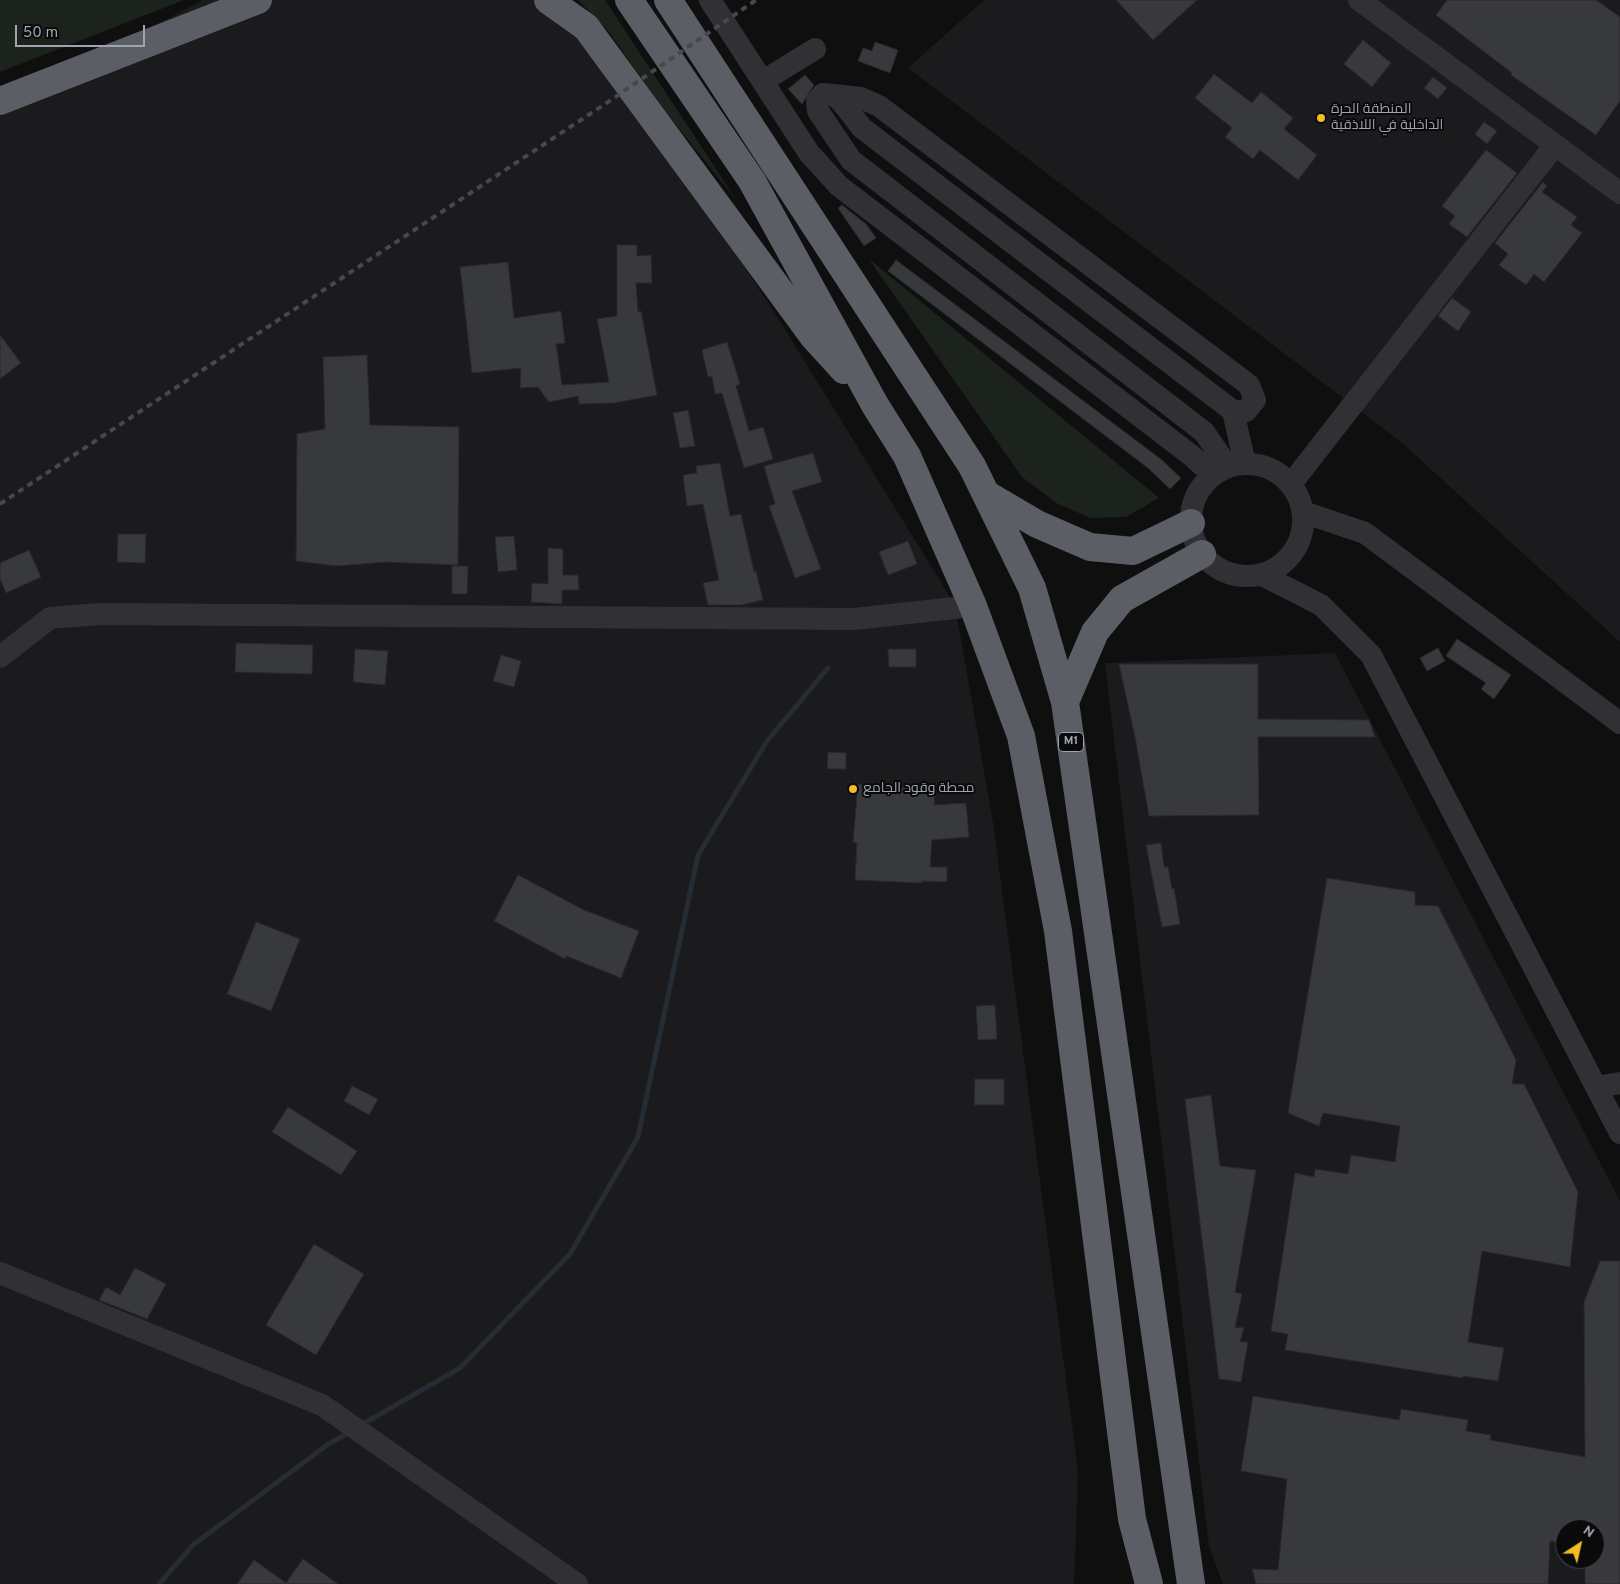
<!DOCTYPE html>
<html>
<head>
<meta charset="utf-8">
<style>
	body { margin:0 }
	#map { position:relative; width:1620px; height:1584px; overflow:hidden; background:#0f0f10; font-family:Overpass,sans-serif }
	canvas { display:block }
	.north { position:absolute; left:1555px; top:1519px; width:50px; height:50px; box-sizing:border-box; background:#0a0a0b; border:1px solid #46484d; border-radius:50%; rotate:35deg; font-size:14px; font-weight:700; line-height:20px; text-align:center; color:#9fa4b1 }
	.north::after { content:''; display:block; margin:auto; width:18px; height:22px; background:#f3bd24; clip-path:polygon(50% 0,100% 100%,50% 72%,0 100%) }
	.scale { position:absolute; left:15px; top:25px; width:130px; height:22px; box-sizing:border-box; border:2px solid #9fa4b1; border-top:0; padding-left:6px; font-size:15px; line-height:18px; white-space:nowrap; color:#9fa4b1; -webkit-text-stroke:4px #0a0a0b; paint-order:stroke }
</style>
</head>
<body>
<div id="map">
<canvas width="1620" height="1584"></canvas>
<div class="north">N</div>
<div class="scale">50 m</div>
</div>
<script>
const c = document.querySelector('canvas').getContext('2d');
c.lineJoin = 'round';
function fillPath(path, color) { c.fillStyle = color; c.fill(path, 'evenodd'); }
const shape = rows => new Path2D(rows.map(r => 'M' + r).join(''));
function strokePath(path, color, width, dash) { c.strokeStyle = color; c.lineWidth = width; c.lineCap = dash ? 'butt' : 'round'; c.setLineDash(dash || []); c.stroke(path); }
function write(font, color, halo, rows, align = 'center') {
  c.font = font + ' Overpass,Cairo,sans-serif'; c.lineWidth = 4; c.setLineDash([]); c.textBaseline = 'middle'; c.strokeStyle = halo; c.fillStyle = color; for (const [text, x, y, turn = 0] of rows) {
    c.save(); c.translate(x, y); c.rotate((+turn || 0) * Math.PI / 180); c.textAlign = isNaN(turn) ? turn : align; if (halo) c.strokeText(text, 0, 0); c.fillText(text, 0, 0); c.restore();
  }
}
const built = shape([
	[203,0,567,0,773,310,955,605,993,822,1078,1471,1074,1584,0,1584,0,107],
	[984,0,1620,0,1620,642,1401,442,908,68],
	[1335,653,1620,1201,1620,1584,1223,1584,1209,1546,1105,663],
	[1565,1529,1595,1529,1595,1559,1565,1559]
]);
const green = shape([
	[0,0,184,0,0,72],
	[578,0,605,0,737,201,664,110,609,32],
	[868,258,1159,498,1126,517,1091,518,1058,504,1022,477]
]);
const stream = shape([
	[361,1425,460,1368,570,1254,638,1137,698,855,767,741,828,668],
	[159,1584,193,1545,327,1445,350,1432]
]);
const building = shape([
	[1116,0,1197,0,1153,40,1116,0],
	[1447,0,1596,0,1620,17,1620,101,1596,135,1511,75,1512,73,1436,15,1447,0],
	[1363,40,1391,63,1372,87,1344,64,1363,40],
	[875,42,898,50,890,73,858,61,863,48,872,51,875,42],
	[1214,74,1252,103,1261,92,1293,118,1284,129,1317,155,1298,180,1260,150,1253,159,1225,137,1232,128,1195,98,1214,74],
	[805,75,814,85,802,104,788,89,805,75],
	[1433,77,1447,88,1438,99,1424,88,1433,77],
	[1484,122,1497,131,1487,144,1475,134,1484,122],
	[1486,150,1517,173,1467,237,1449,224,1455,216,1442,206,1486,150],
	[1543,182,1547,186,1542,192,1577,217,1571,225,1582,233,1544,282,1534,274,1526,285,1499,265,1508,254,1495,243,1543,182],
	[842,205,866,224,876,238,864,246,838,208,842,205],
	[617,245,637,245,637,256,651,255,652,283,636,283,638,312,641,311,657,395,614,403,579,404,578,396,549,402,538,387,520,388,521,368,472,373,460,267,508,262,514,318,561,311,565,343,556,344,562,385,609,382,597,319,617,316,617,245],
	[896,260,1162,460,1181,478,1170,489,1148,468,888,271,896,260],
	[1452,298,1471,312,1458,331,1438,316,1452,298],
	[0,335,21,363,0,379,0,335],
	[727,342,740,384,736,386,749,431,763,427,773,459,744,468,722,393,715,394,712,376,708,377,702,350,727,342],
	[367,355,370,425,459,427,458,565,386,562,337,566,296,561,297,434,325,429,323,357,367,355],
	[688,410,695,446,680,448,673,413,688,410],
	[813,453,822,482,792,491,821,569,795,578,769,506,775,504,764,466,813,453],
	[720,463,730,516,741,514,754,572,756,571,763,600,741,605,708,605,703,583,719,580,703,504,687,506,683,475,697,473,696,466,720,463],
	[118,534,146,534,145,563,117,562,118,534],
	[514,536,517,570,498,572,495,537,514,536],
	[908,541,917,564,888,575,879,552,908,541],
	[548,548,563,549,563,575,578,575,579,590,562,590,562,604,531,602,532,583,548,584,548,548],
	[29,550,41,577,6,593,0,579,0,563,29,550],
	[452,566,468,566,467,594,452,594,452,566],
	[1457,639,1511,675,1494,699,1481,689,1486,683,1446,656,1457,639],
	[236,643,313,645,312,674,235,672,236,643],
	[1438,648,1445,661,1427,671,1420,658,1438,648],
	[355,649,388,651,385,685,353,682,355,649],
	[888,649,916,649,916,667,889,667,888,649],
	[501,655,521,661,514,687,493,681,501,655],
	[1119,664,1258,664,1258,719,1369,720,1375,737,1258,737,1259,815,1149,816,1135,737,1119,664],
	[828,752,846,753,846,769,827,769,828,752],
	[858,784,935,790,934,805,966,803,969,837,932,840,930,867,947,867,947,882,922,881,922,883,855,880,857,843,853,842,858,784],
	[1161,843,1164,867,1168,867,1172,889,1174,888,1180,924,1162,927,1146,845,1161,843],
	[518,875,584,910,639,931,621,978,566,956,565,959,494,921,518,875],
	[1327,878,1415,892,1415,905,1438,906,1516,1060,1512,1084,1524,1084,1578,1192,1570,1267,1482,1251,1468,1342,1504,1348,1498,1381,1463,1376,1463,1378,1285,1350,1288,1334,1271,1331,1295,1173,1314,1177,1315,1169,1348,1174,1351,1155,1395,1162,1400,1126,1323,1113,1319,1126,1288,1113,1327,878],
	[256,922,300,939,271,1011,227,994,256,922],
	[995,1005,997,1039,978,1040,976,1006,995,1005],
	[975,1079,1004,1079,1004,1105,974,1105,975,1079],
	[352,1086,378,1099,369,1115,344,1101,352,1086],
	[1211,1095,1220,1166,1256,1170,1235,1292,1242,1294,1235,1328,1244,1327,1240,1342,1248,1342,1241,1382,1219,1379,1185,1099,1211,1095],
	[288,1107,357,1151,341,1175,272,1132,288,1107],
	[314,1244,364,1274,316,1355,266,1325,314,1244],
	[1600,1261,1620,1261,1620,1584,1585,1584,1585,1559,1595,1559,1595,1529,1565,1529,1565,1543,1550,1541,1548,1584,1256,1584,1252,1569,1278,1570,1287,1479,1241,1471,1253,1396,1399,1420,1401,1409,1468,1420,1466,1431,1491,1435,1490,1440,1585,1457,1584,1302,1600,1261],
	[135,1268,166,1284,147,1319,99,1300,106,1287,120,1295,135,1268],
	[303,1559,338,1584,237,1584,254,1560,286,1583,303,1559]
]);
const minor = shape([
	[710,0,809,153,839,186,1192,456,1213,475],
	[1359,0,1620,193],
	[763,81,815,49],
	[833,95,861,98,879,106,1249,385,1255,400,1246,411,1233,411],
	'1191 520a56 56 0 1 1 112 0a56 56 0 1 1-112 0Z',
	[1228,467,1204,432,851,160,818,111,817,101,823,94,833,95,841,101,862,128,1233,411,1245,464],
	[1291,484,1555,145],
	[1303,512,1365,533,1620,723],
	[1262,575,1321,605,1371,655,1620,1133],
	[0,657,50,618,100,614,854,619,973,606],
	[1596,1087,1620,1083],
	[0,1273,322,1405,577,1584]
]);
const highway = shape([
	[548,0,586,27,813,336,844,370],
	[629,0,752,181,875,405,907,456,973,606,1021,736,1058,931,1132,1519,1149,1584],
	[668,0,972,466,1032,588,1065,702,1191,1584],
	[0,101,258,0],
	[986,494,1037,524,1090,547,1133,551,1191,523],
	[1065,702,1095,632,1122,599,1202,554]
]);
const rail = shape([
	[0,504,611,100,756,0]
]);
const markers = [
	[1321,118,5,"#f3bd24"],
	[853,789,5,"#f3bd24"]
];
const shields = [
	[1071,742,25]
];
const shieldNames = [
	["M1",1071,742]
];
const poiNames = [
	["المنطقة الحرة",1331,110],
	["الداخلية في اللاذقية",1331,126],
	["محطة وقود الجامع",863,789]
];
fillPath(built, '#1b1b1d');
fillPath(green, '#1b231c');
strokePath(stream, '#252c33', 5);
fillPath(building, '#38393d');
strokePath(building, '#29292c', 1);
strokePath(minor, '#303035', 22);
strokePath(highway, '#5c5e66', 28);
strokePath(rail, '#47484e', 4, [6, 5]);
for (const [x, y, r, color] of markers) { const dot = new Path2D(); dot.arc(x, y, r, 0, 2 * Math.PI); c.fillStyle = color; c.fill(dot); strokePath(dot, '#0a0a0b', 2); }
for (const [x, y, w] of shields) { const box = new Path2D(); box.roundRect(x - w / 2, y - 9.5, w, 19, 4); c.fillStyle = '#0a0a0b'; c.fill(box); strokePath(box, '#9fa4b1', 1); }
write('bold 12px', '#9fa4b1', null, shieldNames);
write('14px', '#9fa4b1', '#0a0a0b', poiNames, 'left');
</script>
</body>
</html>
